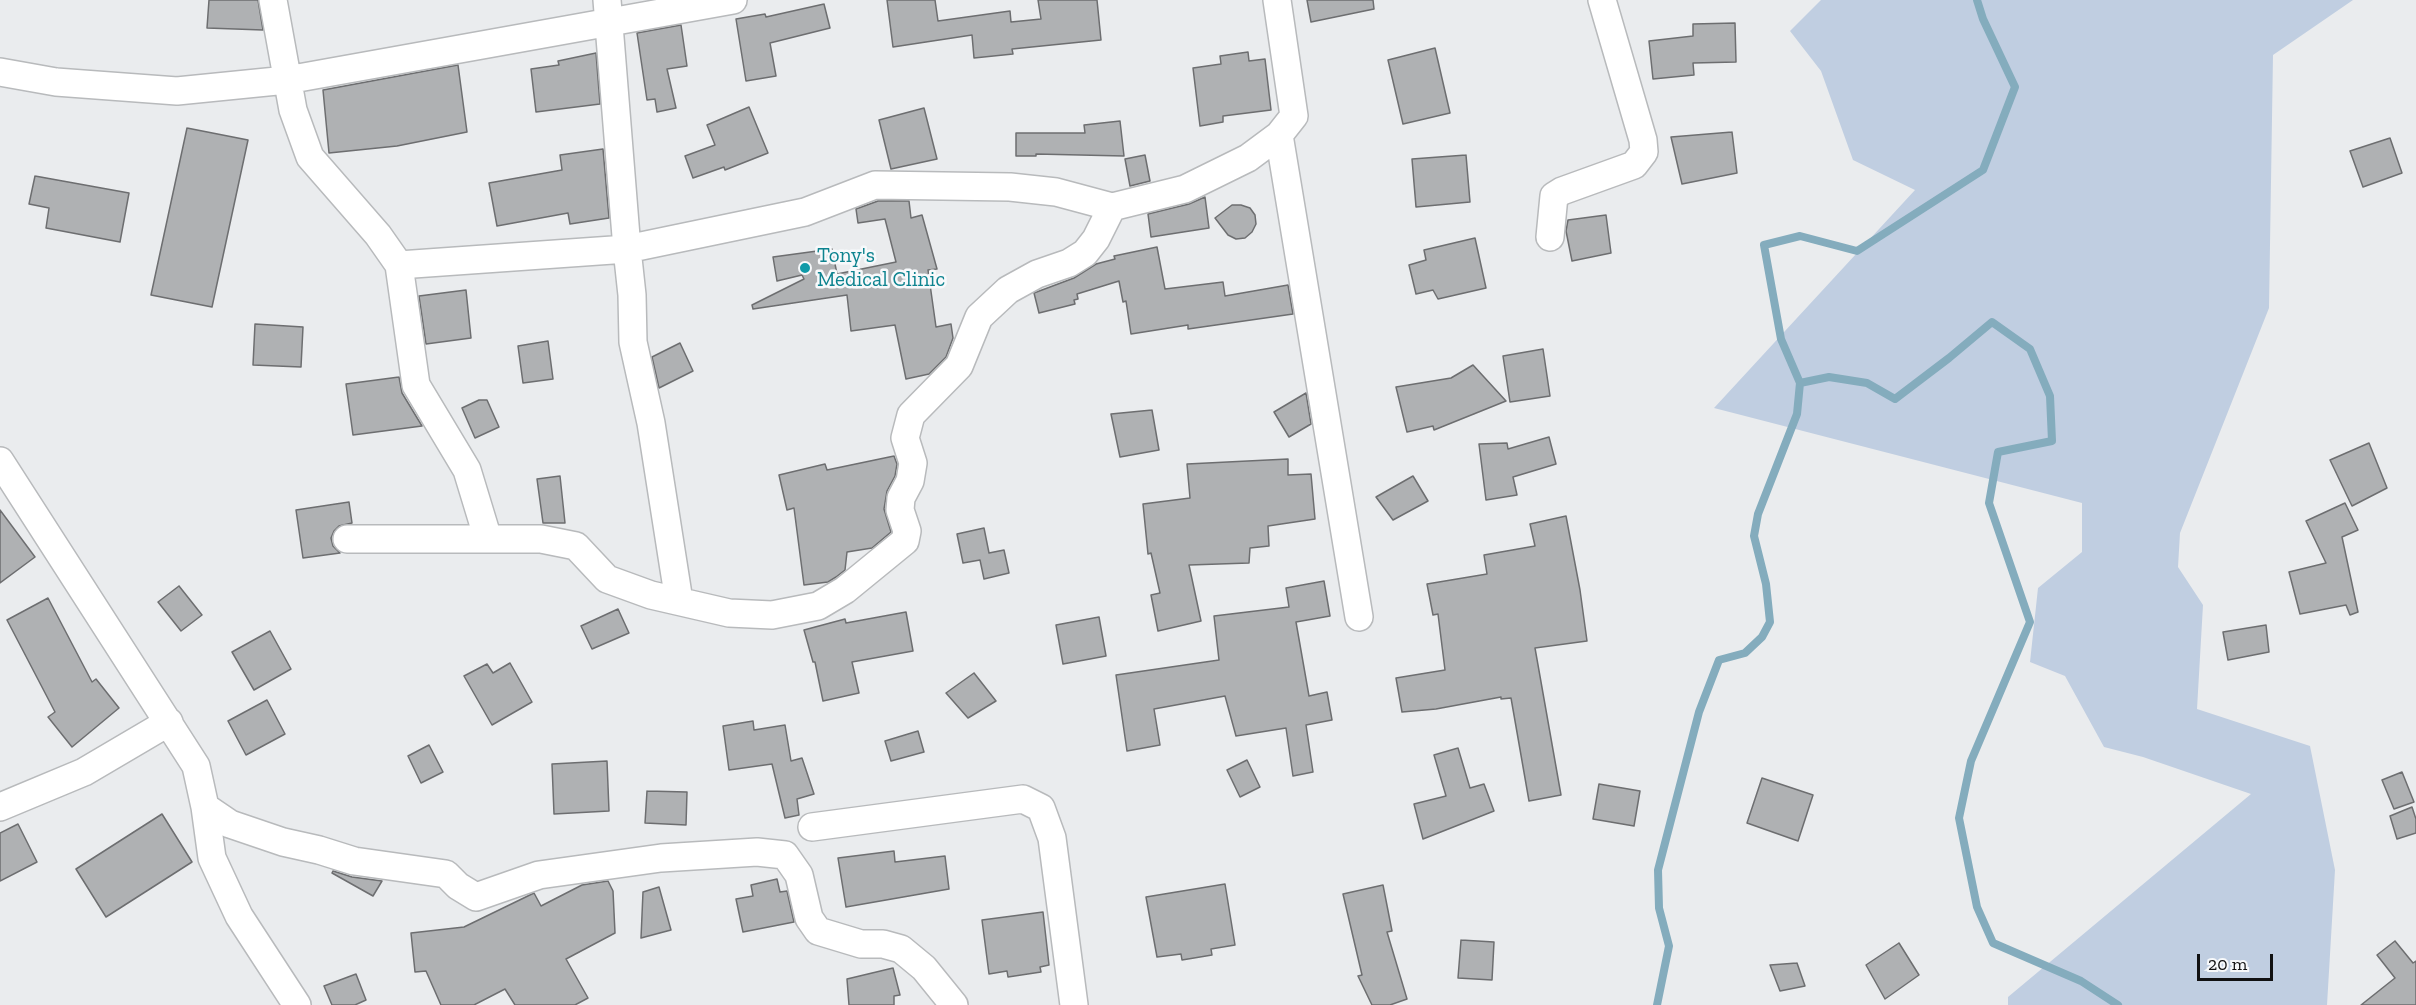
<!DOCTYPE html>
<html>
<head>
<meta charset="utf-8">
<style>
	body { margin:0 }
	#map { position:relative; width:2416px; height:1005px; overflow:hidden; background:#eaecee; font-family:"Zilla Slab",serif }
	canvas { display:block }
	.scale { position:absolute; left:2197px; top:954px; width:76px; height:27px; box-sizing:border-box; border:3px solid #111112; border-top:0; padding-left:8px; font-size:18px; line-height:21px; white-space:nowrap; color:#111112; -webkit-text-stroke:4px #f7f9fb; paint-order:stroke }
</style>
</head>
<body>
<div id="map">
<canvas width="2416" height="1005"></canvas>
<div class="scale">20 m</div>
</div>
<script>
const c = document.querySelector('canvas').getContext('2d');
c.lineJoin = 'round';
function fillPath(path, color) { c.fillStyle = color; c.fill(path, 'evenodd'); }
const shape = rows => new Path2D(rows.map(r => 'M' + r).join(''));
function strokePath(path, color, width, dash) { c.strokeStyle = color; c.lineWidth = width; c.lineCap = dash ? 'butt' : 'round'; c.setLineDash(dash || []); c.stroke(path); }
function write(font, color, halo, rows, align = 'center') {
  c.font = font + ' "Zilla Slab",serif'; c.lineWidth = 5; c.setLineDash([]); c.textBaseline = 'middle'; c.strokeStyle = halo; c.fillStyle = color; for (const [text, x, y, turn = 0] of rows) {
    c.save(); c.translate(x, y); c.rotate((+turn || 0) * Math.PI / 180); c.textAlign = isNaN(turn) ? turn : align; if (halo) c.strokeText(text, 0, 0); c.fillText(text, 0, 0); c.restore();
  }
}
const green = shape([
	[1821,0,2353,0,2273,55,2269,308,2180,533,2178,567,2203,605,2197,709,2310,746,2335,870,2327,1005,2008,1005,2008,997,2251,794,2143,757,2104,747,2065,676,2030,662,2038,588,2082,552,2082,503,1714,408,1915,190,1853,160,1821,71,1790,31]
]);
const stream = shape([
	[1800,383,1829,377,1867,383,1895,399,1949,358,1992,322,2030,349,2050,396,2052,441,1998,452,1989,503,2030,622,1971,761,1959,818,1977,907,1993,943,2081,981,2118,1005],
	[1657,1005,1669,946,1659,908,1658,870,1699,712,1719,660,1745,653,1762,637,1770,622,1766,584,1754,536,1758,514,1797,414,1800,383,1781,339,1764,245,1800,236,1857,251,1983,170,2015,87,1983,19,1977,0]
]);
const building = shape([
	[209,0,258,0,263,30,207,28,209,0],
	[887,0,935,0,938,21,1010,11,1011,22,1041,19,1038,0,1097,0,1101,40,1012,49,1013,54,974,58,972,35,893,47,887,0],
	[1307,0,1373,0,1374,9,1311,22,1307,0],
	[824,4,830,28,770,43,776,76,746,81,736,19,765,14,766,17,824,4],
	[1735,23,1736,62,1693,63,1694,75,1653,79,1649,41,1693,36,1693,24,1735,23],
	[681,25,687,66,667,69,676,108,657,112,655,99,647,100,637,33,681,25],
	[1435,48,1450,113,1403,124,1388,60,1435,48],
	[1248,52,1249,61,1265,59,1271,110,1223,116,1223,122,1200,126,1193,68,1221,64,1220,56,1248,52],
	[596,53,600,104,536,112,531,69,559,65,558,61,596,53],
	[458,65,467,132,397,146,329,153,323,90,458,65],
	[749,107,768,153,725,170,724,167,693,178,685,156,715,145,707,125,749,107],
	[924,108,937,159,891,169,879,120,924,108],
	[1120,121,1124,156,1036,154,1036,156,1016,156,1016,133,1085,133,1084,125,1120,121],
	[187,128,248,140,212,307,151,295,187,128],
	[1732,132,1737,173,1682,184,1671,137,1732,132],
	[2390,138,2402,173,2363,187,2350,151,2390,138],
	[603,149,609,218,570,224,568,213,497,226,489,183,562,170,560,155,603,149],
	[1145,155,1150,181,1130,186,1125,159,1145,155],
	[1466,155,1470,202,1416,207,1412,159,1466,155],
	[35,176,129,193,120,242,46,228,49,208,29,204,35,176],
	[1205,197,1209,228,1151,237,1148,214,1189,204,1205,197],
	[878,201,909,201,911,218,922,215,937,269,928,270,936,327,951,324,953,338,946,357,929,374,906,379,895,325,851,331,847,295,753,309,752,305,804,279,802,275,777,281,773,257,832,249,837,274,896,262,885,219,858,223,856,209,878,201],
	[1232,205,1241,205,1250,208,1255,215,1256,224,1252,232,1245,238,1236,239,1228,235,1215,218,1232,205],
	[1606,215,1611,253,1572,261,1566,231,1568,220,1606,215],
	[1475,238,1486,288,1438,299,1433,290,1416,294,1409,265,1426,260,1424,250,1475,238],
	[1157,247,1165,289,1223,282,1225,296,1288,285,1293,314,1188,329,1188,325,1131,334,1126,301,1123,302,1119,281,1077,294,1078,299,1074,300,1075,304,1039,313,1034,293,1074,278,1096,264,1115,259,1114,256,1157,247],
	[466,290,471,338,426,344,419,296,466,290],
	[255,324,303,327,301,367,253,365,255,324],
	[548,341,553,379,523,383,518,346,548,341],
	[680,343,693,371,659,388,652,357,680,343],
	[1543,349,1550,396,1510,402,1503,356,1543,349],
	[1473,365,1506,401,1434,430,1433,426,1407,432,1396,387,1451,378,1473,365],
	[399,377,402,393,422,426,353,435,346,384,399,377],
	[1306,393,1311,424,1289,437,1274,412,1306,393],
	[479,400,487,400,499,427,475,438,462,408,479,400],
	[1152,410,1159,450,1120,457,1111,414,1152,410],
	[1549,437,1556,464,1513,477,1517,495,1486,500,1479,444,1507,443,1508,449,1549,437],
	[2369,443,2387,488,2352,506,2330,460,2369,443],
	[894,456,897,464,895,476,887,491,884,509,891,532,872,548,847,552,845,570,836,577,828,582,804,585,794,508,787,510,779,475,825,464,827,470,894,456],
	[1288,459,1288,475,1311,474,1315,519,1268,526,1269,546,1250,548,1249,563,1189,565,1201,621,1158,631,1151,595,1160,593,1151,553,1148,554,1143,504,1190,498,1187,464,1288,459],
	[560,476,565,523,543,523,537,479,560,476],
	[1413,476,1428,501,1393,520,1376,497,1413,476],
	[349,502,352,523,339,526,334,531,331,538,333,546,340,553,303,558,296,510,349,502],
	[2345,503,2358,530,2342,537,2358,612,2350,615,2346,605,2300,614,2289,572,2326,563,2306,521,2345,503],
	[0,510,35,557,0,583,0,510],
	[1566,516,1580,590,1587,641,1535,648,1561,795,1529,801,1511,698,1501,699,1501,697,1436,709,1402,712,1396,678,1445,670,1438,614,1433,615,1427,584,1487,574,1484,555,1535,546,1530,524,1566,516],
	[984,528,989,553,1004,550,1009,573,984,579,980,560,963,563,957,534,984,528],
	[1324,581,1330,616,1296,622,1309,696,1327,692,1332,720,1306,725,1313,772,1293,776,1286,728,1236,736,1225,696,1154,709,1160,745,1127,751,1116,675,1219,660,1214,616,1289,607,1286,588,1324,581],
	[179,586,202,615,181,631,158,602,179,586],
	[48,598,92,682,96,679,119,708,72,747,48,717,55,712,7,620,48,598],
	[618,609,629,633,592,649,581,626,618,609],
	[906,612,913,651,852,662,859,693,823,701,815,662,813,662,804,630,845,619,846,623,906,612],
	[1099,617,1106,656,1063,664,1056,625,1099,617],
	[2266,625,2269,652,2228,660,2223,632,2266,625],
	[270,631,291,669,254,690,232,652,270,631],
	[510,663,532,702,492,725,464,676,487,664,493,673,510,663],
	[974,673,996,701,968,718,946,693,974,673],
	[267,700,285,734,246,755,228,721,267,700],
	[753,721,754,730,785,725,791,761,802,758,814,794,797,799,799,815,785,818,772,764,729,770,723,726,753,721],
	[918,731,924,752,891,761,885,741,918,731],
	[429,745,443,772,421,783,408,756,429,745],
	[1458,748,1470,788,1484,784,1494,811,1423,839,1414,804,1446,796,1434,755,1458,748],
	[1247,760,1260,787,1240,797,1227,770,1247,760],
	[607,761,609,811,554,814,552,764,607,761],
	[2402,772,2414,802,2394,809,2382,780,2402,772],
	[1762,778,1813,795,1798,841,1747,823,1762,778],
	[1599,784,1640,791,1634,826,1593,819,1599,784],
	[647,791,687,792,686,825,645,823,647,791],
	[2412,807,2416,819,2416,833,2397,839,2390,816,2412,807],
	[162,814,192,862,106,917,76,869,162,814],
	[18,824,37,862,0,881,0,833,18,824],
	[894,851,895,862,945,856,949,889,846,907,838,858,894,851],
	[333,871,352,877,382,881,373,896,332,873,333,871],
	[777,879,780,892,787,891,794,922,743,932,736,899,753,896,751,885,777,879],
	[608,881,613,891,615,933,566,959,588,998,575,1005,515,1005,505,989,474,1005,441,1005,426,971,415,972,411,933,464,927,534,893,541,906,582,885,608,881],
	[1225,884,1235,945,1211,949,1212,955,1182,960,1181,954,1157,957,1146,897,1225,884],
	[1383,885,1392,931,1387,932,1407,999,1390,1005,1372,1005,1358,976,1362,975,1343,894,1383,885],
	[659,887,671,930,641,938,643,892,659,887],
	[1043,912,1049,965,1040,967,1041,972,1008,977,1007,971,989,974,982,920,1043,912],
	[1461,940,1494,942,1492,980,1458,978,1461,940],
	[2395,941,2413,963,2416,961,2416,1005,2361,1005,2395,978,2377,955,2395,941],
	[1899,943,1919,975,1885,999,1866,965,1899,943],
	[1797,963,1805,986,1780,991,1770,965,1797,963],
	[893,968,900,995,894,996,894,1005,849,1005,847,979,893,968],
	[356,974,366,1000,355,1005,332,1005,324,986,356,974]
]);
const minor = shape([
	[273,0,293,110,310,157,378,235,399,265,416,385,467,470,488,539],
	[607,0,627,249,805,212,875,185,1010,187,1056,192,1112,207,1185,189,1248,158,1279,135,1294,116,1277,0],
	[0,72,56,82,177,91,287,80,733,0],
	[1279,135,1359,617],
	[1550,237,1554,196,1562,191,1634,165,1644,152,1643,140,1602,0],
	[399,265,627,249,632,295,633,342,651,423,679,601],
	[0,461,196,766,205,807,212,858,239,916,297,1005],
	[347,539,541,539,576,546,607,579,651,595,729,613,772,615,818,606,845,590,905,541,907,531,900,510,901,498,910,481,913,463,905,438,911,415,959,366,979,317,1008,290,1037,274,1069,263,1085,253,1096,239,1112,207],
	[0,807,84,772,169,722],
	[205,807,230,824,283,842,319,850,354,861,446,874,458,886,476,897,539,875,661,858,757,852,785,855,799,875,809,918,818,931,861,944,883,944,901,949,924,968,954,1005],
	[812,827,1023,799,1041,808,1052,838,1074,1005]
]);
const markers = [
	[805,268,6,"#0f9aa8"]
];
const cultureNames = [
	["Tony's",817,256],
	["Medical Clinic",817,280]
];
fillPath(green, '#c0cee1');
strokePath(stream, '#84acbd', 8);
fillPath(building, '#afb1b3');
strokePath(building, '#6d6e70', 1.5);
strokePath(minor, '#b8babc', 30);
strokePath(minor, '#fff', 27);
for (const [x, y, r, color] of markers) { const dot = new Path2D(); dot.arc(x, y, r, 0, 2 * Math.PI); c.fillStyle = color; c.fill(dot); strokePath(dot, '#f7f9fb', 2); }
write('21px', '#0d838f', '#f7f9fb', cultureNames, 'left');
</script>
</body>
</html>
